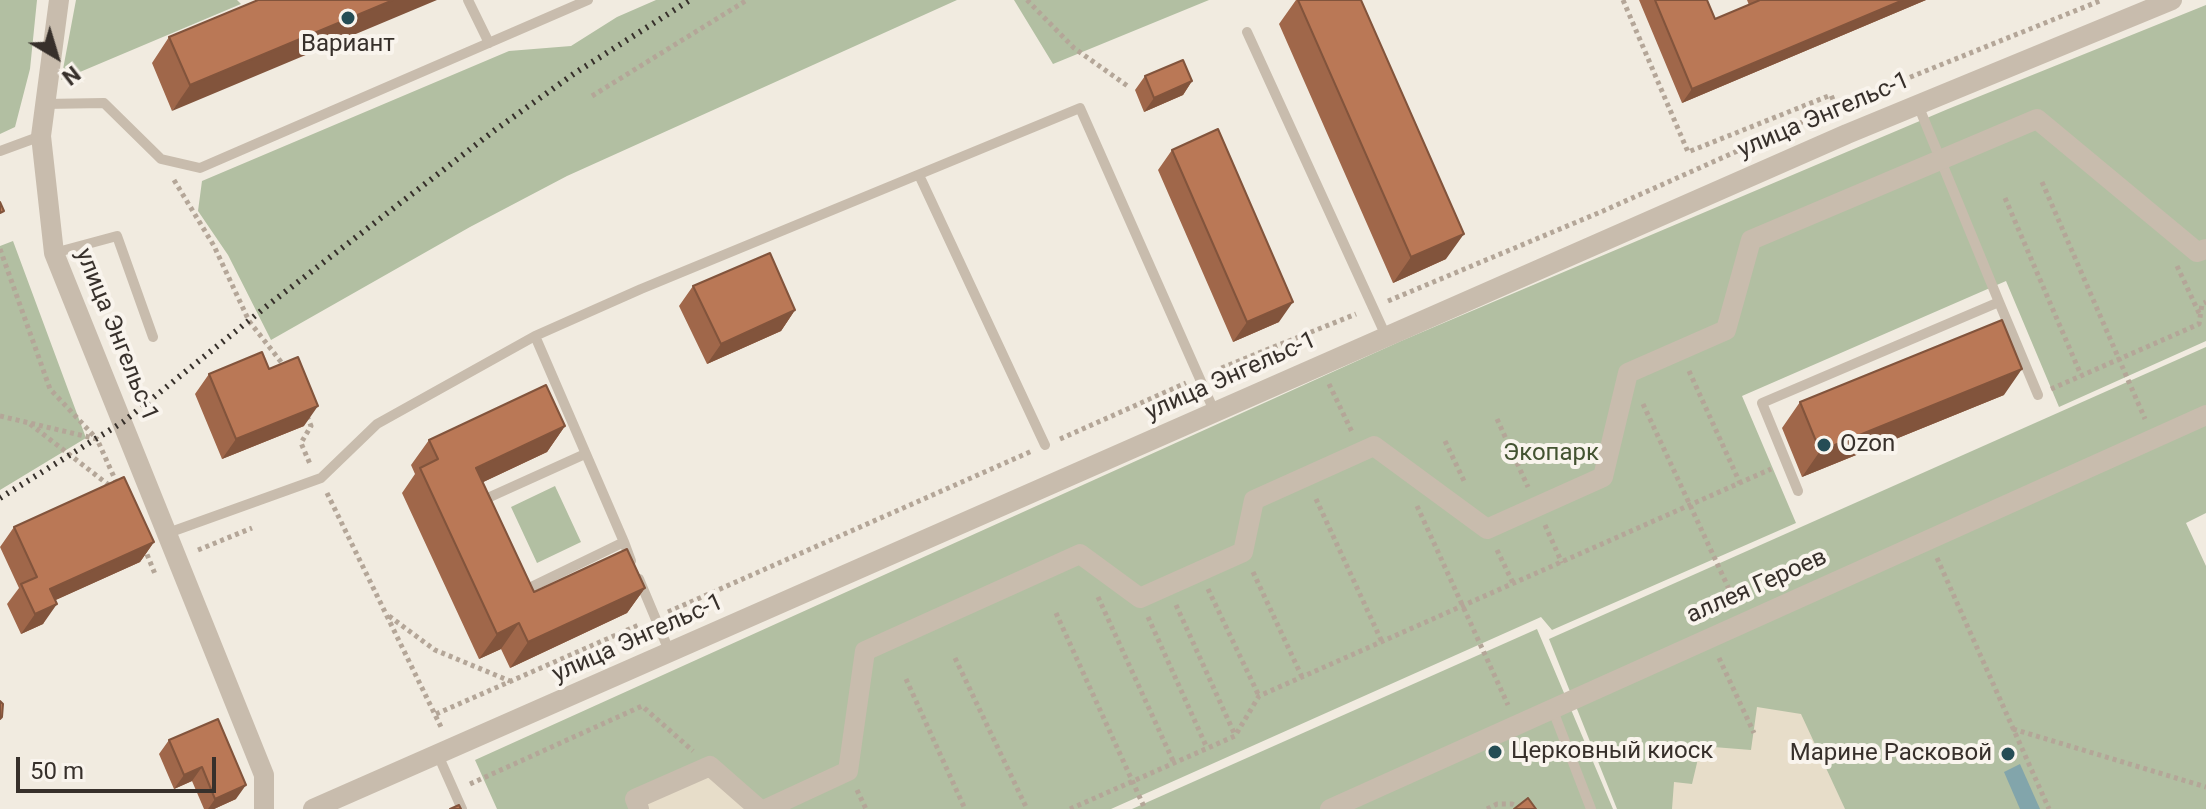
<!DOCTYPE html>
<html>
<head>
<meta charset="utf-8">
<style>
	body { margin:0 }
	#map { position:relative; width:2206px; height:809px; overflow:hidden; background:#f1ebe0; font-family:Roboto,sans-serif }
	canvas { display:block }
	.north { position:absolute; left:16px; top:16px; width:80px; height:80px; -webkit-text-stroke:6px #f9f4ed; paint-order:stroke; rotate:142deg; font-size:22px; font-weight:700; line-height:32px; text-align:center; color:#37302b }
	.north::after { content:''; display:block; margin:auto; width:28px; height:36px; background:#37302b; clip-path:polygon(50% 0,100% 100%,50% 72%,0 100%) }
	.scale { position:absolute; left:16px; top:757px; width:200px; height:36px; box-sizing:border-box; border:4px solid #37302b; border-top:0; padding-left:10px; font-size:24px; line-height:28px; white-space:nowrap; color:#37302b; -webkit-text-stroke:6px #f9f4ed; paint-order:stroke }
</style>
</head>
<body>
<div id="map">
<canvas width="2206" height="809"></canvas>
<div class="north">N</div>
<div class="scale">50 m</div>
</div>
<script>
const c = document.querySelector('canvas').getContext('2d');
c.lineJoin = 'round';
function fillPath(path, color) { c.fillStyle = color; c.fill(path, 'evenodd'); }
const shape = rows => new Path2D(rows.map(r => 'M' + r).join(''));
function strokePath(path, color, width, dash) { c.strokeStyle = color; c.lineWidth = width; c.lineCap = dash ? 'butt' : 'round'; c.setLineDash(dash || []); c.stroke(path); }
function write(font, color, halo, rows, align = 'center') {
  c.font = font + ' Roboto,sans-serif'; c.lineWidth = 8; c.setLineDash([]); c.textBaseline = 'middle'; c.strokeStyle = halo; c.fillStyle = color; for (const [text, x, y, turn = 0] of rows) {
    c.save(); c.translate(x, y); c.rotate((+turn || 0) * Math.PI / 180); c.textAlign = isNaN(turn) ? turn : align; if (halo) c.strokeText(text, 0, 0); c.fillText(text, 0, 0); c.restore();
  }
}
const green = shape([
	[0,0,37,0,30,69,15,127,0,134],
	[76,0,237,0,241,4,61,80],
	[656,0,957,0,567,176,470,227,271,340,228,255,198,211,202,181,509,51,571,46,617,17],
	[1014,0,1209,0,1053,64],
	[2206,5,2206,341,2059,407,2006,281,1742,396,1796,523,1552,630,1541,617,1111,809,497,809,475,760,1401,341,1948,109],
	[13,241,86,438,0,490,0,246],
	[2206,347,2206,513,2186,523,2206,566,2206,809,1617,809,1549,639],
	[555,486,581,542,537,563,511,507],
	[1537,629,1613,809,1132,809]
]);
const plaza = shape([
	[1757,707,1801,714,1845,809,1672,809,1674,782,1692,784,1701,746,1751,750],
	[710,766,759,809,639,809]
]);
const water = shape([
	[2020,764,2040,809,2020,809,2004,772]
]);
const path = shape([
	[1027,0,1074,48,1129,87],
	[1623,0,1688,152,1831,95,1837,109],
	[592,96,747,0],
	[174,180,214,246,249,321,285,367],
	[2042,182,2145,419],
	[2005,198,2081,375],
	[0,249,50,389,95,437],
	[2177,266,2200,315],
	[1388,301,1603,211,1836,107,2102,0],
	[1214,371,1356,314],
	[1689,371,1740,483],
	[1329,384,1352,432],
	[2051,389,2199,324,2202,304,2206,302],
	[1643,404,1735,602],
	[0,416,97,439,118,486],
	[307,416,311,426,301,443,310,464],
	[1497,419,1528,487],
	[30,424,110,486],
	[1060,439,1186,383],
	[1445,441,1465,483],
	[327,493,442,729],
	[1316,499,1382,642],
	[1417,506,1508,705],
	[1545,525,1562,563],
	[144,547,155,574],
	[198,550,252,528],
	[1497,550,1514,585],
	[1937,558,2049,809],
	[1253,572,1302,677],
	[1208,589,1259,696],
	[1098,597,1174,763],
	[1176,605,1235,735],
	[668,612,1032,451],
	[1056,613,1145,809],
	[389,616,435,650,510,681],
	[1148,617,1207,748],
	[955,658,1027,809],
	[1719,658,1754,733],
	[906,679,965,809],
	[436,714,641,624],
	[2013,729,2206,787],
	[470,784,642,706,693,751],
	[857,790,866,809],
	[1070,809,1235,736,1259,696,1771,469],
	[1487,809,1497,804,1512,804,1523,809]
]);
const lane = shape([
	[468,0,489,43],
	[1247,32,1386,336],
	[44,104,104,103,161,159,200,168,588,0],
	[0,151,41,136],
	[919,175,1045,445],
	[54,253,117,236,153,337],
	[1999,302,2038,395],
	[535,336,624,542],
	[1798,491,1762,403,1999,302,1918,105],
	[482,504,481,501,585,454],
	[168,533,321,478,377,424,535,336,641,289,1080,108,1215,413],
	[639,579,670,653],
	[521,587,523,591,624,542,631,561],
	[1552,708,1591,809],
	[438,755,462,809]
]);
const street = shape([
	[59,0,41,136,54,253,264,775,264,809],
	[313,809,1847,134,2172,0],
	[639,809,635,799,710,766,759,809],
	[766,809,848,771,865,651,1080,554,1140,598,1243,552,1254,500,1374,446,1487,529,1603,477,1628,373,1726,330,1751,240,2037,119,2197,252,2206,249],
	[1330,809,2206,415]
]);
const rail = shape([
	[0,498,123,422,272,302,495,130,575,73,690,0]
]);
const wall = shape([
	[258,0,172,111,152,63,169,37],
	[1296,0,1361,0,1446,259,1393,283,1279,24],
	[1639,0,1707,0,1715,19,1749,5,1747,0,1926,0,1682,103],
	[1145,76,1192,81,1183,95,1144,112,1135,90],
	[1172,150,1279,322,1233,342,1158,170],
	[693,286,795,310,781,331,707,364,679,306],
	[269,369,304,426,222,459,195,394,209,374],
	[2004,395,1802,477,1782,428,1800,402],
	[565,426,547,452,483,482,534,592,645,588,627,613,510,668,501,649,479,659,402,493,415,474,411,465,429,440],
	[14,527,154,542,140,562,55,600,43,624,21,634,7,604,19,588,0,547],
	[218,719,236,799,214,809,204,809,192,781,174,789,159,754,169,740]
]);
const shadedWall = shape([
	[393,0,437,0,172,111,190,85],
	[1903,0,1926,0,1682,103,1692,89],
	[1192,81,1183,95,1144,112,1154,98],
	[1464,234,1446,259,1393,283,1411,257],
	[1293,302,1279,322,1233,342,1247,322],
	[795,310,781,331,707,364,721,344],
	[2022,369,2004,395,1802,477,1820,451],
	[318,406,304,426,222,459,236,439],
	[565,426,547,452,458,494,476,468],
	[154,542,140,562,36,609,50,589],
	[645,588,627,613,510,668,528,642],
	[57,604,43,624,21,634,35,614],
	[519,623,501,649,479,659,497,634],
	[202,767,192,781,174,789,184,775],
	[246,785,236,799,214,809,208,809,215,799]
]);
const building = shape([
	[258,0,393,0,190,85,169,37,258,0],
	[1298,0,1361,0,1464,234,1411,257,1298,0],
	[1655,0,1707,0,1715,19,1760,0,1903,0,1692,89,1655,0],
	[1183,60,1192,81,1154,98,1145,76,1183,60],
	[1218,129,1293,302,1247,322,1172,150,1218,129],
	[0,202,4,211,0,213,0,202],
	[770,253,795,310,721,344,693,286,770,253],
	[2002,320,2022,369,1820,451,1800,402,2002,320],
	[262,352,269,369,298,357,318,406,236,439,209,374,262,352],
	[546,385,565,426,476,468,534,592,627,549,645,588,528,642,519,623,497,634,420,468,438,459,429,440,546,385],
	[124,477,154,542,50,589,57,604,35,614,21,584,37,577,14,527,124,477],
	[0,701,3,704,2,717,0,719,0,701],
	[218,719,246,785,215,799,202,767,184,775,169,740,218,719],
	[1528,798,1536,809,1514,809,1528,798],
	[459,805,461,809,450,809,459,805]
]);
const markers = [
	[348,18,8,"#254d55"],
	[1824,445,8,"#254d55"],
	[1495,752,8,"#254d55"],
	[2008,754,8,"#254d55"]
];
const poiNames = [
	["Вариант",348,45,"center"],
	["Ozon",1840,445],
	["Церковный киоск",1511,752],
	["Марине Расковой",1992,754,"right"]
];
const streetNames = [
	["улица Энгельс-1",1824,116,-23],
	["улица Энгельс-1",116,335,68],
	["улица Энгельс-1",1231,377,-24],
	["аллея Героев",1757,587,-24],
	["улица Энгельс-1",638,639,-24]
];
const parkNames = [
	["Экопарк",1551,454]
];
fillPath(green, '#b2bfa2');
fillPath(plaza, '#e7ddc9');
fillPath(water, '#82a5ab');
strokePath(path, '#b4a698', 5, [4, 4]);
strokePath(lane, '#c8bcad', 10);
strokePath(street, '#c8bcad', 20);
strokePath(rail, '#37302b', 6, [2, 6]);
fillPath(wall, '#a0674a');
fillPath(shadedWall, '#82543c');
fillPath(building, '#ba7856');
strokePath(building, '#82543c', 2);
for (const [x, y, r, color] of markers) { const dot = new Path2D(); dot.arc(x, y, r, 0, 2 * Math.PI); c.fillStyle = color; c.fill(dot); strokePath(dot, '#f9f4ed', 3); }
write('24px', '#37302b', '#f9f4ed', poiNames, 'left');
write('24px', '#37302b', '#f9f4ed', streetNames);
write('24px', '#435331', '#f9f4ed', parkNames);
</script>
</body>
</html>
